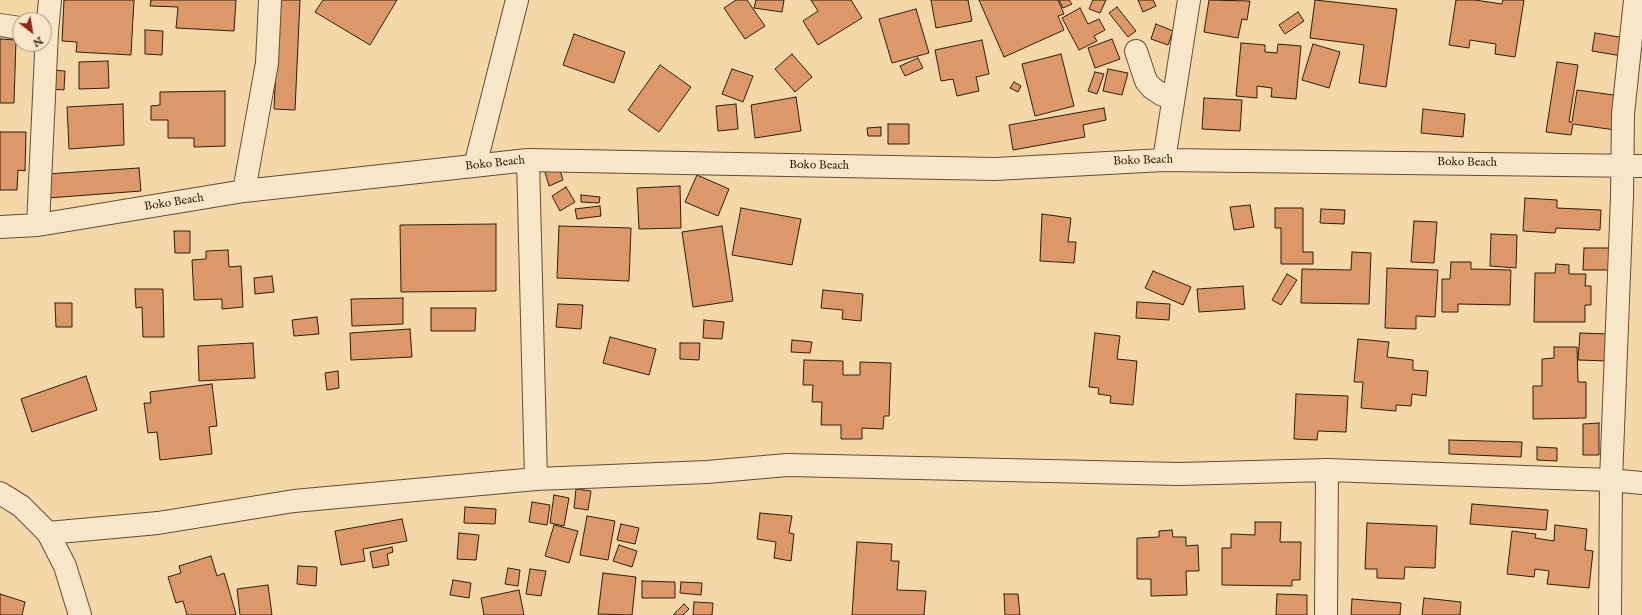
<!DOCTYPE html>
<html>
<head>
<meta charset="utf-8">
<style>
	body { margin:0 }
	#map { position:relative; width:1642px; height:615px; overflow:hidden; background:#f4d8aa; font-family:"IM FELL English",serif }
	canvas { display:block }
	.north { position:absolute; left:12px; top:12px; width:40px; height:40px; box-sizing:border-box; background:#f8e6c8; border:1px solid #a7967e; border-radius:50%; rotate:149deg; font-size:11px; font-weight:700; line-height:16px; text-align:center; color:#2d1f0e }
	.north::after { content:''; display:block; margin:auto; width:14px; height:18px; background:#8f2418; clip-path:polygon(50% 0,100% 100%,50% 72%,0 100%) }
</style>
</head>
<body>
<div id="map">
<canvas width="1642" height="615"></canvas>
<div class="north">N</div>
</div>
<script>
const c = document.querySelector('canvas').getContext('2d');
c.lineJoin = 'round';
function fillPath(path, color) { c.fillStyle = color; c.fill(path, 'evenodd'); }
const shape = rows => new Path2D(rows.map(r => 'M' + r).join(''));
function strokePath(path, color, width, dash) { c.strokeStyle = color; c.lineWidth = width; c.lineCap = dash ? 'butt' : 'round'; c.setLineDash(dash || []); c.stroke(path); }
function write(font, color, halo, rows, align = 'center') {
  c.font = font + ' "IM FELL English",serif'; c.lineWidth = 3; c.setLineDash([]); c.textBaseline = 'middle'; c.strokeStyle = halo; c.fillStyle = color; for (const [text, x, y, turn = 0] of rows) {
    c.save(); c.translate(x, y); c.rotate((+turn || 0) * Math.PI / 180); c.textAlign = isNaN(turn) ? turn : align; if (halo) c.strokeText(text, 0, 0); c.fillText(text, 0, 0); c.restore();
  }
}
const building = shape([
	[64,0,134,0,131,55,76,52,77,42,62,41,64,0],
	[151,0,236,0,234,31,176,28,178,7,150,6,151,0],
	[279,0,300,0,295,110,274,109,279,0],
	[323,0,397,0,370,45,315,12,323,0],
	[736,0,747,0,765,26,745,39,724,8,736,0],
	[756,0,784,0,782,12,754,8,756,0],
	[811,0,851,0,862,18,818,45,803,21,818,11,811,0],
	[931,0,968,0,972,21,936,28,931,0],
	[979,0,1058,0,1064,14,1058,16,1064,30,1004,57,979,0],
	[1059,0,1069,0,1072,4,1063,8,1059,0],
	[1093,0,1106,0,1100,13,1089,9,1093,0],
	[1138,0,1153,0,1156,6,1143,12,1138,0],
	[1209,0,1250,1,1247,20,1242,19,1238,38,1204,32,1209,0],
	[1315,0,1397,9,1386,87,1359,83,1364,45,1310,38,1315,0],
	[1456,0,1475,0,1502,4,1503,0,1524,0,1515,57,1495,54,1496,44,1470,40,1469,48,1449,45,1456,0],
	[1117,7,1136,31,1128,37,1109,13,1117,7],
	[1080,8,1088,24,1099,19,1105,30,1094,36,1097,41,1079,50,1062,18,1080,8],
	[916,9,929,53,892,63,879,19,916,9],
	[1298,12,1304,21,1285,34,1279,25,1298,12],
	[1156,24,1173,31,1168,45,1151,39,1156,24],
	[145,30,163,31,162,55,145,54,145,30],
	[1595,33,1625,38,1622,56,1592,51,1595,33],
	[574,34,625,52,614,83,563,65,574,34],
	[0,39,16,40,14,103,0,103,0,39],
	[1112,39,1120,59,1095,68,1088,48,1112,39],
	[982,40,989,74,976,77,979,91,957,96,953,79,941,81,935,50,982,40],
	[1241,43,1265,45,1265,52,1277,53,1278,44,1301,46,1296,99,1271,97,1272,88,1257,86,1257,98,1236,96,1241,43],
	[1313,44,1340,52,1329,88,1302,80,1313,44],
	[792,54,812,77,795,92,775,69,792,54],
	[1061,54,1074,106,1035,116,1022,64,1061,54],
	[918,58,923,68,905,76,900,66,918,58],
	[108,61,109,88,79,89,79,62,108,61],
	[1557,62,1578,65,1569,122,1572,122,1577,90,1621,96,1615,130,1573,124,1571,135,1546,132,1557,62],
	[660,65,691,87,659,132,628,110,660,65],
	[732,69,753,76,743,102,722,94,732,69],
	[1108,69,1128,73,1122,95,1103,91,1108,69],
	[52,70,65,71,64,90,51,89,52,70],
	[1095,72,1104,74,1097,94,1088,91,1095,72],
	[1014,82,1021,86,1018,92,1010,88,1014,82],
	[225,91,225,146,194,147,194,138,168,138,168,120,151,120,151,106,160,105,160,92,225,91],
	[796,97,801,131,755,138,751,105,796,97],
	[1204,98,1242,100,1240,131,1202,129,1204,98],
	[123,104,124,145,69,149,67,107,123,104],
	[736,104,738,129,718,131,716,106,736,104],
	[1104,108,1106,120,1083,125,1085,137,1013,150,1009,125,1104,108],
	[1423,109,1465,114,1463,137,1421,133,1423,109],
	[888,124,909,124,909,144,888,144,888,124],
	[881,127,881,136,868,136,867,128,881,127],
	[0,132,26,132,25,171,18,170,17,190,0,190,0,132],
	[559,167,563,180,549,186,545,172,559,167],
	[139,168,141,191,48,198,46,174,139,168],
	[697,175,729,189,718,216,685,202,697,175],
	[680,186,681,228,639,229,637,188,680,186],
	[566,187,575,202,560,211,552,196,566,187],
	[581,195,600,197,599,203,581,202,581,195],
	[1525,198,1557,200,1557,208,1601,210,1600,230,1556,228,1555,233,1523,231,1525,198],
	[1250,205,1254,227,1234,230,1230,207,1250,205],
	[600,206,601,216,577,219,575,209,600,206],
	[741,208,801,219,792,265,732,255,741,208],
	[1275,208,1303,208,1303,252,1313,252,1313,264,1281,264,1281,228,1275,228,1275,208],
	[1321,209,1345,210,1344,224,1320,223,1321,209],
	[1042,214,1071,218,1068,242,1076,242,1074,263,1040,261,1042,214],
	[1414,221,1437,222,1434,263,1411,262,1414,221],
	[496,224,496,291,401,292,400,225,496,224],
	[559,226,631,228,629,281,557,278,559,226],
	[722,226,733,301,693,307,682,232,722,226],
	[174,231,190,231,190,253,175,253,174,231],
	[1491,234,1517,235,1516,268,1490,266,1491,234],
	[1584,248,1610,248,1610,270,1583,270,1584,248],
	[228,250,229,267,241,266,243,307,222,309,222,299,194,300,192,260,206,259,206,251,228,250],
	[1352,252,1371,253,1369,304,1301,303,1302,269,1351,270,1352,252],
	[1451,262,1471,262,1471,269,1511,270,1510,305,1458,304,1458,312,1442,312,1442,279,1450,279,1451,262],
	[1556,264,1569,265,1569,274,1586,274,1585,286,1591,286,1591,305,1585,305,1585,322,1534,322,1535,273,1555,273,1556,264],
	[1387,268,1438,270,1435,317,1416,316,1416,329,1385,328,1387,268],
	[1153,271,1191,287,1183,305,1145,288,1153,271],
	[1287,274,1297,280,1281,305,1272,300,1287,274],
	[272,276,274,292,255,294,254,278,272,276],
	[1243,286,1245,309,1199,312,1197,289,1243,286],
	[135,289,163,289,164,337,143,337,142,307,136,308,135,289],
	[823,290,863,294,861,321,842,319,843,310,821,308,823,290],
	[403,298,403,324,352,326,351,299,403,298],
	[1137,302,1170,304,1169,320,1136,318,1137,302],
	[55,303,72,303,72,327,56,327,55,303],
	[558,304,583,305,581,329,556,327,558,304],
	[431,308,476,308,475,331,431,331,431,308],
	[317,317,319,334,294,336,292,320,317,317],
	[704,320,724,322,722,339,703,338,704,320],
	[410,329,412,357,351,360,350,333,410,329],
	[1095,333,1120,336,1117,359,1137,361,1133,405,1110,403,1111,396,1098,394,1099,388,1089,387,1095,333],
	[1580,333,1610,334,1608,361,1578,360,1580,333],
	[610,337,656,349,649,375,603,363,610,337],
	[1358,339,1389,342,1387,357,1413,360,1413,370,1428,371,1426,396,1412,394,1411,406,1396,405,1396,411,1361,408,1363,382,1354,382,1358,339],
	[792,340,812,342,810,353,791,352,792,340],
	[253,343,255,378,199,381,198,346,253,343],
	[680,343,700,343,699,360,680,359,680,343],
	[1554,347,1577,347,1578,382,1586,382,1586,418,1533,419,1533,386,1542,386,1542,359,1554,358,1554,347],
	[804,360,843,361,843,375,860,375,860,362,891,363,889,416,884,416,883,429,862,428,862,439,841,439,841,425,821,425,822,402,812,402,813,385,803,385,804,360],
	[338,371,339,388,327,390,325,373,338,371],
	[86,376,97,410,32,432,21,399,86,376],
	[212,384,217,426,209,427,212,454,160,460,157,432,148,433,144,403,151,403,150,392,212,384],
	[1296,394,1348,396,1346,432,1318,431,1317,440,1294,439,1296,394],
	[1599,423,1599,455,1583,455,1583,424,1599,423],
	[1449,440,1522,442,1521,457,1449,454,1449,440],
	[1537,447,1557,448,1557,461,1537,460,1537,447],
	[576,489,591,491,588,510,574,508,576,489],
	[554,495,569,498,564,526,550,523,554,495],
	[532,502,550,505,547,525,529,522,532,502],
	[1472,504,1548,510,1546,530,1470,524,1472,504],
	[465,507,496,509,495,524,464,523,465,507],
	[760,513,792,516,789,533,794,534,791,561,774,558,776,542,757,539,760,513],
	[587,516,615,521,608,560,580,555,587,516],
	[402,519,407,541,363,549,365,561,341,565,335,531,402,519],
	[1255,522,1281,522,1280,542,1301,542,1300,580,1292,580,1292,586,1222,585,1222,548,1231,548,1231,534,1255,535,1255,522],
	[1367,523,1437,526,1435,568,1405,567,1404,579,1377,578,1377,569,1365,569,1367,523],
	[621,524,639,528,635,544,617,540,621,524],
	[554,525,578,531,569,563,545,556,554,525],
	[1555,525,1587,529,1585,550,1593,551,1589,588,1547,584,1549,571,1535,569,1534,577,1507,574,1512,531,1536,534,1535,538,1554,541,1555,525],
	[1172,530,1173,537,1186,537,1186,546,1198,545,1199,571,1186,571,1187,595,1151,596,1151,579,1137,579,1137,538,1159,537,1159,531,1172,530],
	[459,533,479,535,476,560,457,559,459,533],
	[857,542,892,544,891,561,899,561,897,590,926,591,924,615,852,615,857,542],
	[619,545,637,551,632,567,613,561,619,545],
	[392,547,393,552,387,554,389,565,373,568,370,552,392,547],
	[211,556,217,576,224,573,236,614,233,615,187,615,183,601,176,603,168,577,181,573,179,566,211,556],
	[298,566,317,567,316,586,297,584,298,566],
	[508,568,520,570,518,586,505,584,508,568],
	[530,569,546,571,541,596,526,594,530,569],
	[603,573,636,577,632,615,598,614,603,573],
	[453,580,471,583,469,598,450,595,453,580],
	[642,581,675,582,675,598,642,598,642,581],
	[681,582,702,583,701,595,680,593,681,582],
	[268,585,272,615,240,615,237,589,268,585],
	[519,590,524,615,484,615,481,598,519,590],
	[0,594,25,602,22,615,0,615,0,594],
	[1004,594,1018,594,1020,615,1005,615,1004,594],
	[1277,594,1307,595,1307,615,1276,615,1277,594],
	[1424,598,1461,602,1460,615,1422,615,1424,598],
	[1352,599,1401,603,1400,615,1351,615,1352,599],
	[694,602,713,603,712,615,693,615,694,602],
	[684,604,689,609,683,615,675,615,674,614,684,604]
]);
const minor = shape([
	[0,25,20,28],
	[1136,51,1146,81,1152,88,1161,94,1173,99],
	[528,160,536,479],
	[1164,160,1189,0],
	[475,166,517,0],
	[244,191,267,63,270,0],
	[38,225,47,32,50,0],
	[0,227,38,225,244,191,528,160,995,169,1164,160,1642,166],
	[0,493,21,506,48,533,65,566,80,615],
	[48,533,158,523,294,501,536,479,707,472,787,465,1179,474,1327,470,1611,480,1642,483],
	[1326,615,1327,470],
	[1610,615,1611,480,1622,197,1623,114,1635,0]
]);
const streetNames = [
	["Boko Beach",1143,161,-2],
	["Boko Beach",1467,163,1],
	["Boko Beach",495,164,-6],
	["Boko Beach",819,166,1],
	["Boko Beach",174,203,-9]
];
fillPath(building, '#dd986a');
strokePath(building, '#2d1f0e', 1);
strokePath(minor, '#5f4d35', 24);
strokePath(minor, '#f8e6c8', 22);
write('12px', '#2d1f0e', '#f8e6c8', streetNames);
</script>
</body>
</html>
